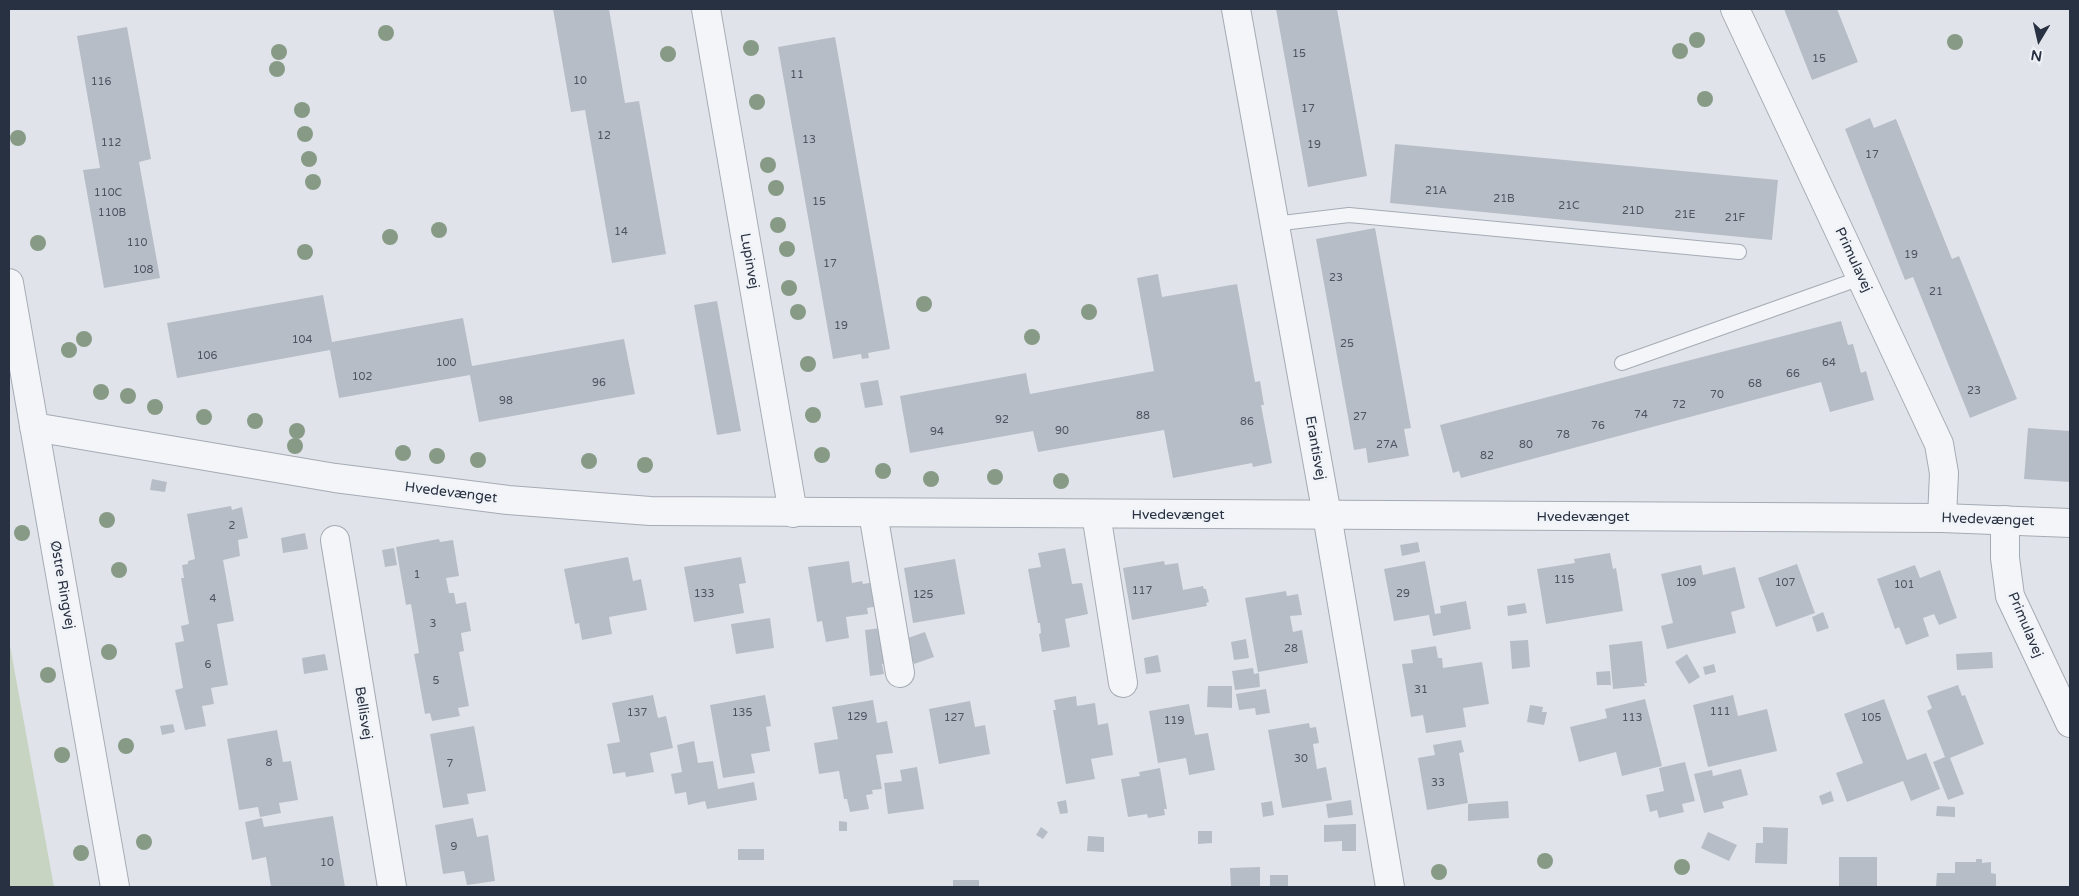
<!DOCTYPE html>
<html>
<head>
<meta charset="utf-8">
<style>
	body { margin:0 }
	#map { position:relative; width:2079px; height:896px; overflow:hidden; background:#e0e4ea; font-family:"Varela Round",sans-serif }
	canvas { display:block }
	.frame { position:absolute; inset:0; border:10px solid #283141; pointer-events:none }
	.north { position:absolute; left:2014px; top:15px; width:50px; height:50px; -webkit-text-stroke:4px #f0f3f7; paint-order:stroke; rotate:189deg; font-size:14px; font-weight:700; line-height:20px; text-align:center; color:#283141 }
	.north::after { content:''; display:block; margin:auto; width:18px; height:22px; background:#283141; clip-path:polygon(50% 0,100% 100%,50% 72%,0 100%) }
</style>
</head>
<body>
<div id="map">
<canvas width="2079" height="896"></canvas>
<div class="frame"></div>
<div class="north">N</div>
</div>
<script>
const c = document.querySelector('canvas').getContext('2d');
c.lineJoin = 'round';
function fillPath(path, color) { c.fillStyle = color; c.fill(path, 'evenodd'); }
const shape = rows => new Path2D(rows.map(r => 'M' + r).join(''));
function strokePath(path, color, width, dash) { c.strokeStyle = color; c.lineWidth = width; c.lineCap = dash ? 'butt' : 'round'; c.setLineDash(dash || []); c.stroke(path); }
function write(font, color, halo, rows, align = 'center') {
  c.font = font + ' "Varela Round",sans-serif'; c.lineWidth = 5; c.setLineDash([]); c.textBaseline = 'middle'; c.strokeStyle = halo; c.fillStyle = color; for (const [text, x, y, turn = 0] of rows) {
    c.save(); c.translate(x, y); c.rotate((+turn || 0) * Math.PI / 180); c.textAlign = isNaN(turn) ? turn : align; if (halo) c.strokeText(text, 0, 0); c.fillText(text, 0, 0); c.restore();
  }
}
const green = shape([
	[9,640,54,887,9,887]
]);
const building = shape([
	[553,9,609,9,625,103,639,101,666,254,612,263,585,110,571,112],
	[1276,9,1337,9,1367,176,1308,187],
	[1784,9,1837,9,1858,62,1812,80],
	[127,27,151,159,139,162,160,278,104,288,83,170,100,168,77,36],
	[835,37,890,349,868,353,869,358,862,359,861,354,833,359,778,47],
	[1870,118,1874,128,1896,119,1952,259,1959,256,2017,399,1970,418,1913,277,1905,280,1845,129],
	[1395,144,1778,180,1772,240,1390,203],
	[1375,228,1411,428,1404,429,1409,456,1368,463,1366,448,1354,450,1316,239],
	[1158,274,1162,297,1237,284,1255,382,1260,381,1264,405,1261,405,1272,463,1253,467,1252,463,1173,478,1164,430,1038,452,1033,431,910,453,900,396,1026,373,1030,394,1154,371,1137,278],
	[323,295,332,342,463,318,472,366,624,339,635,394,479,422,470,375,339,398,330,350,177,378,167,323],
	[717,301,741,431,717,435,694,305],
	[1841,321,1848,345,1853,344,1861,373,1866,371,1874,400,1830,412,1821,382,1461,478,1459,471,1453,473,1440,425],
	[878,380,883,405,865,408,860,383],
	[2028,428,2070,431,2070,482,2024,479],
	[152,479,167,482,165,492,150,490],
	[231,506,232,510,242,507,248,538,238,540,240,556,223,560,234,621,217,624,228,685,211,688,214,704,202,706,206,726,185,730,175,690,183,688,175,643,184,641,181,626,189,624,181,578,184,578,182,565,188,564,188,561,195,559,187,514],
	[305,533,308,549,283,553,281,538],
	[439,539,440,542,453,540,459,576,446,578,449,593,454,593,456,604,466,602,471,631,461,633,464,651,459,652,469,706,458,708,460,716,432,721,430,713,425,714,414,654,419,653,411,604,406,605,396,547],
	[1418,542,1420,552,1402,556,1400,545],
	[394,548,397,565,385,567,382,550],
	[1065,548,1072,584,1082,583,1088,614,1065,619,1070,647,1042,652,1039,634,1041,633,1040,623,1038,623,1028,569,1041,567,1038,553],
	[1610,553,1613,569,1616,568,1623,611,1546,624,1537,569,1575,563,1574,559],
	[628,557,633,581,641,579,647,610,609,617,612,634,582,640,579,623,575,624,564,569],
	[741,557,746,583,739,584,744,613,694,622,684,567],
	[955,559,965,614,913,623,904,568],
	[849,561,852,583,862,581,863,584,875,582,879,606,867,608,868,614,846,617,849,638,826,642,822,621,817,622,808,567],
	[1164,561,1165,565,1178,563,1183,590,1203,586,1204,589,1206,589,1209,602,1206,603,1207,606,1132,620,1123,568],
	[1425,561,1435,614,1441,613,1440,606,1466,601,1471,629,1433,636,1429,615,1394,621,1384,569],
	[1797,564,1815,613,1776,627,1758,578],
	[1701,565,1703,575,1735,567,1745,608,1731,612,1736,633,1667,649,1661,626,1673,623,1661,574],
	[1915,565,1920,578,1940,570,1957,618,1939,625,1934,614,1923,618,1929,636,1906,645,1899,627,1895,629,1877,579],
	[1286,591,1287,596,1298,594,1302,615,1290,616,1293,632,1302,630,1308,663,1258,672,1245,598],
	[1525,603,1527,613,1508,616,1507,606],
	[1823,612,1829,628,1817,632,1812,617],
	[770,618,774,648,736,654,731,624],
	[881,628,885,663,882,664,884,674,870,676,865,630],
	[925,632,934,657,914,664,905,639],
	[1246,639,1249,658,1234,660,1231,642],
	[1528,640,1530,667,1512,669,1510,641],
	[1642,641,1647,683,1644,683,1645,686,1613,689,1609,645],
	[1436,646,1438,658,1442,658,1443,668,1482,662,1489,704,1463,708,1466,727,1426,733,1423,715,1411,717,1402,664,1413,663,1411,650],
	[1992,652,1993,668,1957,670,1956,654],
	[325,654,328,670,304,674,302,658],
	[1687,654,1700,677,1689,684,1675,662],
	[1158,655,1161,672,1146,674,1144,658],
	[1714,664,1716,672,1705,675,1703,667],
	[1253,668,1254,674,1259,673,1260,687,1235,690,1232,671],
	[1610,671,1611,685,1597,685,1596,672],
	[1958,685,1962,696,1965,695,1984,744,1950,758,1964,794,1948,800,1933,762,1945,757,1927,711,1932,708,1927,696],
	[1208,686,1232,686,1232,708,1207,707],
	[1266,689,1270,713,1256,715,1255,708,1239,710,1236,694],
	[653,695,658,718,666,716,673,748,650,753,654,772,626,777,625,772,613,774,607,744,620,742,612,703],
	[765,695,771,726,766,727,770,751,751,754,755,773,723,778,710,705],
	[1733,695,1738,716,1767,709,1777,751,1708,767,1693,705],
	[1076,696,1077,706,1095,703,1098,725,1108,723,1113,755,1091,759,1095,779,1066,784,1053,710,1056,710,1054,700],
	[1645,699,1662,766,1622,776,1616,752,1579,762,1570,727,1607,718,1605,709],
	[1884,699,1907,760,1926,753,1940,789,1911,801,1903,781,1847,802,1836,773,1863,763,1844,714],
	[873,700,877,723,887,721,893,753,876,755,882,789,872,790,873,794,866,795,869,809,850,812,847,799,844,799,839,771,819,774,814,743,838,739,832,707],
	[970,701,975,727,985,725,990,754,939,764,929,709],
	[1189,704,1195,735,1208,733,1215,770,1189,775,1186,758,1158,763,1149,711],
	[1530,705,1543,707,1542,712,1547,712,1544,725,1527,722],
	[1309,723,1310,728,1316,727,1319,743,1313,744,1317,769,1326,767,1332,800,1282,808,1268,730],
	[173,724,175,732,162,735,160,726],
	[474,726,486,791,467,794,469,804,443,808,430,734],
	[277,730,283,762,291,761,298,800,279,803,281,813,260,817,258,807,239,810,227,739],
	[1461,740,1464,752,1459,753,1468,803,1427,810,1418,758,1435,755,1433,745],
	[694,741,698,763,713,761,718,789,754,782,757,800,707,809,705,801,688,805,686,792,675,794,671,774,682,772,677,745],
	[1685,762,1695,801,1682,804,1684,812,1659,818,1657,810,1650,812,1646,795,1664,791,1659,768],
	[917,767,924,809,888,814,884,783,902,781,900,770],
	[1160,768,1167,809,1164,809,1165,815,1148,818,1147,814,1128,817,1121,779,1140,776,1139,772],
	[1741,769,1748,795,1722,802,1724,808,1704,813,1694,774,1712,770,1713,776],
	[1831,791,1834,801,1822,805,1819,796],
	[1066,800,1068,813,1060,814,1057,802],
	[1351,800,1353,815,1328,818,1326,804],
	[1272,801,1274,815,1263,817,1261,803],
	[1508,801,1509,818,1468,821,1468,804],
	[1937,806,1955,807,1955,817,1936,816],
	[333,816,345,887,271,887,266,857,252,860,245,822,262,818,264,827],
	[473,818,477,837,488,835,495,881,467,885,464,871,443,874,435,825],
	[839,821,847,822,847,831,839,831],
	[1356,824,1356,851,1342,851,1342,841,1324,842,1324,825],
	[1041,827,1048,832,1043,839,1036,835],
	[1763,827,1788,828,1787,864,1755,863,1756,843,1763,843],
	[1198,831,1212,831,1212,843,1198,844],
	[1708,832,1737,845,1729,861,1701,848],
	[1088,836,1104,837,1104,852,1087,851],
	[738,849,764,849,764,860,738,860],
	[1839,857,1877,857,1877,887,1839,887],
	[1976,859,1982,859,1982,863,1991,862,1991,873,1996,874,1996,887,1936,887,1937,873,1955,873,1955,862,1976,862],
	[1260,867,1260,887,1231,887,1230,868],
	[1270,875,1288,875,1288,887,1270,887],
	[953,880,979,880,979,887,953,887]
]);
const service = shape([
	[1274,224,1349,215,1739,252],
	[1622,363,1861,278]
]);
const minor = shape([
	[706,9,793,513],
	[1236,9,1327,515,1390,887],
	[1735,9,1939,444,1944,473,1942,518],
	[873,513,900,673],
	[1096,514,1123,683],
	[2005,520,2005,558,2010,596,2070,723],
	[335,540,392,887]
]);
const tertiary = shape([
	[9,283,115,887],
	[34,427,335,478,508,500,650,511,1942,518,2070,523]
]);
const trees = [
	[386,33],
	[1697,40],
	[1955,42],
	[751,48],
	[1680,51],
	[279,52],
	[668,54],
	[277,69],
	[1705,99],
	[757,102],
	[302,110],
	[305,134],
	[18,138],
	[309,159],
	[768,165],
	[313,182],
	[776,188],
	[778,225],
	[439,230],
	[390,237],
	[38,243],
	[787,249],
	[305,252],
	[789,288],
	[924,304],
	[798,312],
	[1089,312],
	[1032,337],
	[84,339],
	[69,350],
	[808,364],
	[101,392],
	[128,396],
	[155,407],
	[813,415],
	[204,417],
	[255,421],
	[297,431],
	[295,446],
	[403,453],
	[822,455],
	[437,456],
	[478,460],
	[589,461],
	[645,465],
	[883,471],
	[995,477],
	[931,479],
	[1061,481],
	[107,520],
	[22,533],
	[119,570],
	[109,652],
	[48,675],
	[126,746],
	[62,755],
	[144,842],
	[81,853],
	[1545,861],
	[1682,867],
	[1439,872]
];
const numberNames = [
	["15",1299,54],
	["15",1819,59],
	["11",797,75],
	["10",580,81],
	["116",101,82],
	["17",1308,109],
	["12",604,136],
	["13",809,140],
	["112",111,143],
	["19",1314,145],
	["17",1872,155],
	["21A",1436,191],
	["110C",108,193],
	["21B",1504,199],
	["15",819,202],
	["21C",1569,206],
	["21D",1633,211],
	["110B",112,213],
	["21E",1685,215],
	["21F",1735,218],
	["14",621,232],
	["110",137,243],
	["19",1911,255],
	["17",830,264],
	["108",143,270],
	["23",1336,278],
	["21",1936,292],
	["19",841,326],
	["104",302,340],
	["25",1347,344],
	["106",207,356],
	["100",446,363],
	["64",1829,363],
	["66",1793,374],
	["102",362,377],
	["96",599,383],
	["68",1755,384],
	["23",1974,391],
	["70",1717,395],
	["98",506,401],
	["72",1679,405],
	["74",1641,415],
	["88",1143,416],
	["27",1360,417],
	["92",1002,420],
	["86",1247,422],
	["76",1598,426],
	["90",1062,431],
	["94",937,432],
	["78",1563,435],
	["27A",1387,445],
	["80",1526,445],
	["82",1487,456],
	["2",232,526],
	["1",417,575],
	["115",1564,580],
	["109",1686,583],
	["107",1785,583],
	["101",1904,585],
	["117",1142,591],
	["133",704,594],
	["29",1403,594],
	["125",923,595],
	["4",213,599],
	["3",433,624],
	["28",1291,649],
	["6",208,665],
	["5",436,681],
	["31",1421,690],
	["111",1720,712],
	["137",637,713],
	["135",742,713],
	["129",857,717],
	["127",954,718],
	["113",1632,718],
	["105",1871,718],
	["119",1174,721],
	["30",1301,759],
	["8",269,763],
	["7",450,764],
	["33",1438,783],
	["9",454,847],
	["10",327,863]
];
const streetNames = [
	["Primulavej",1853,260,65],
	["Lupinvej",749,261,80],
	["Erantisvej",1315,448,80],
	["Hvedevænget",451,493,7],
	["Hvedevænget",1178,515],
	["Hvedevænget",1583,517],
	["Hvedevænget",1988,520,2],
	["Østre Ringvej",62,585,80],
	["Primulavej",2025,625,67],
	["Bellisvej",363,713,81]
];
fillPath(green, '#c6d4c1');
fillPath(building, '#b7bdc6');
strokePath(service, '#a5abb4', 16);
strokePath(minor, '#a5abb4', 30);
strokePath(tertiary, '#a5abb4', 30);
strokePath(service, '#f3f5f8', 14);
strokePath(minor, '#f3f5f8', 28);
strokePath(tertiary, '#f3f5f8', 28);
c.fillStyle = '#869a86';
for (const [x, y] of trees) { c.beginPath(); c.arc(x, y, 8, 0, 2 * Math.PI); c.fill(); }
write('11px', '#4c5462', null, numberNames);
write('14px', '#283141', '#f0f3f7', streetNames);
</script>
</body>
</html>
